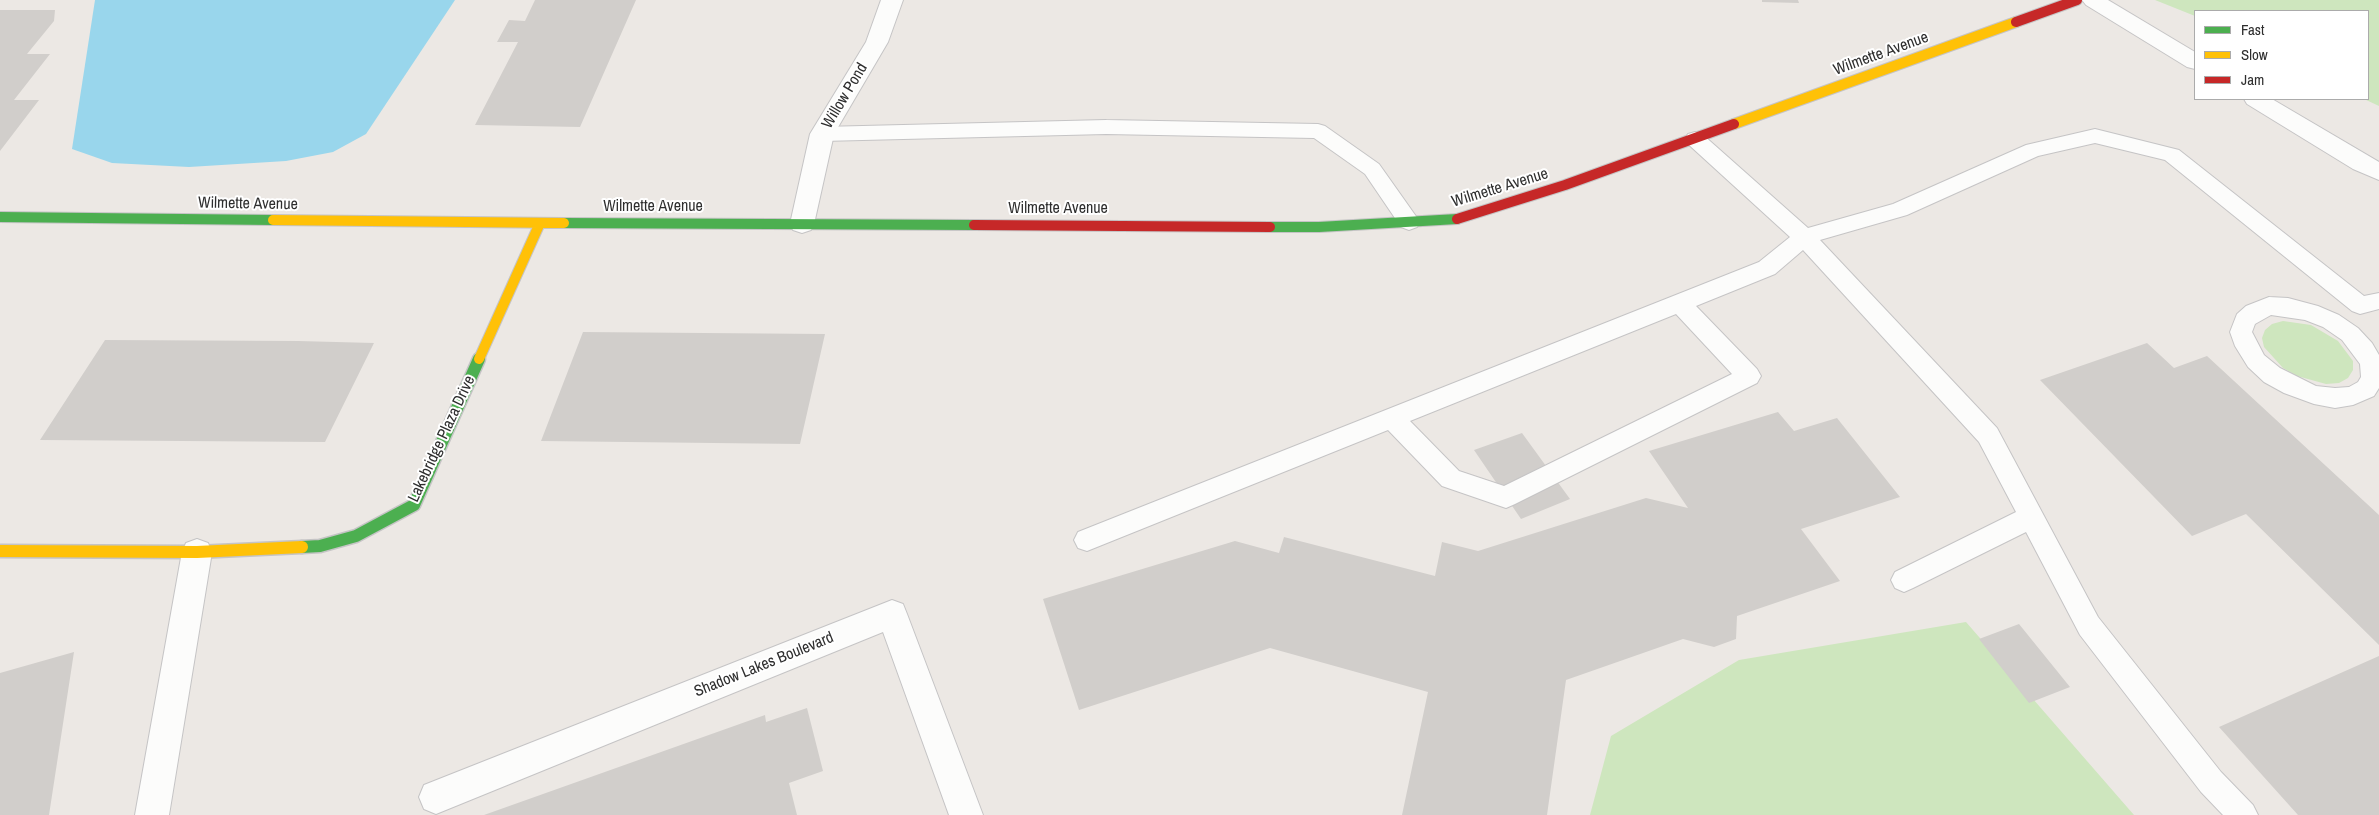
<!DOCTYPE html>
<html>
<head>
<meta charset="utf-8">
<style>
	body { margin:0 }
	#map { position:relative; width:2379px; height:815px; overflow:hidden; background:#ece8e4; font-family:"Archivo Narrow",sans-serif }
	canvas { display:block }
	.legend { position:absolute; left:2194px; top:10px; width:175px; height:90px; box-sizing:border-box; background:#fff; border:1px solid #ababab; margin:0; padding:6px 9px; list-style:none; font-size:15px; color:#2e2e2e }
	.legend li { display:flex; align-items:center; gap:10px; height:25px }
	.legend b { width:25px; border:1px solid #ababab }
</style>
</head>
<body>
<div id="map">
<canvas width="2379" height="815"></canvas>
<ul class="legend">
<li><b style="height:6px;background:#4caf50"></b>Fast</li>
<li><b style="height:6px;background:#ffc107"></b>Slow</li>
<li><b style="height:6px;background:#c62828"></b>Jam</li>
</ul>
</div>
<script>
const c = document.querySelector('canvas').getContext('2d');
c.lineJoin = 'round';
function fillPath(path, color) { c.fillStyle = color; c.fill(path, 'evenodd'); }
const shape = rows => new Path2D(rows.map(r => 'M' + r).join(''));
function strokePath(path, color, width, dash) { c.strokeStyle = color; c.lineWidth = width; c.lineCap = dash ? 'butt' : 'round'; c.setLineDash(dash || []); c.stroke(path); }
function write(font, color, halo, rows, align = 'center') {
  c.font = font + ' "Archivo Narrow",sans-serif'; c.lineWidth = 4; c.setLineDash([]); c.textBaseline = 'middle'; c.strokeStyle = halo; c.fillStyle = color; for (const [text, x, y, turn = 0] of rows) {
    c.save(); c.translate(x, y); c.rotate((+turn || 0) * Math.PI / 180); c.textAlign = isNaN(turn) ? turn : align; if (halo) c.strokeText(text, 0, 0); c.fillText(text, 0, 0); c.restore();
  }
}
const green = shape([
	[2155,0,2379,0,2379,106,2364,99,2368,99,2368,11,2195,11,2195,16],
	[2283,321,2311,325,2338,341,2353,361,2353,370,2348,378,2339,383,2326,384,2297,376,2283,368,2264,347,2262,338,2265,330,2272,324],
	[1966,622,2134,815,1590,815,1611,736,1739,660]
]);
const water = shape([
	[95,0,455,0,366,134,333,152,286,161,189,167,112,163,72,149]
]);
const building = shape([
	[535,0,636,0,580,127,475,125,518,42,497,42,509,20,525,21],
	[1762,0,1798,0,1799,3,1762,2],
	[0,10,55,10,54,21,27,54,50,54,14,100,39,100,0,151],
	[583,332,825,334,800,444,541,441],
	[105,340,298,341,374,343,325,442,40,440],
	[2147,343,2174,368,2207,356,2379,515,2379,645,2246,514,2192,536,2040,380],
	[1778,412,1794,431,1837,418,1900,497,1801,529,1840,581,1737,616,1736,639,1714,647,1683,639,1566,680,1547,815,1402,815,1428,692,1270,648,1079,710,1043,599,1235,541,1279,553,1284,537,1435,576,1442,542,1478,551,1646,498,1688,508,1649,451],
	[1522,433,1570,499,1521,519,1474,450],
	[2019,624,2070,687,2029,703,1979,639],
	[74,652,49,815,0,815,0,673],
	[2379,656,2379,815,2298,815,2219,727],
	[807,708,823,771,789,783,797,815,484,815,765,715,766,722]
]);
const lane = shape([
	[1106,120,1318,124,1325,126,1379,164,1420,222,1417,227,1409,230,1401,227,1365,174,1314,138,1106,134,822,141,815,139,812,134,815,129,822,127,1106,120],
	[2095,129,2179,150,2364,296,2379,293,2379,309,2360,314,2352,311,2165,160,2095,143,2038,156,1907,215,1820,240,1997,428,2098,617,2221,772,2253,805,2258,815,2223,815,2201,792,2080,635,2026,532,1913,588,1904,592,1895,588,1891,580,1895,572,2016,512,1979,442,1803,250,1775,274,1696,306,1757,369,1761,376,1757,383,1515,504,1506,508,1442,486,1388,430,1087,551,1078,548,1074,540,1078,532,1759,262,1790,237,1688,144,1685,139,1688,134,1695,132,1702,134,1808,228,1893,204,2026,145,2095,129],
	[1676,314,1732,374,1504,486,1459,471,1410,421,1676,314],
	[2269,297,2288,298,2318,306,2339,315,2358,328,2372,343,2379,355,2379,388,2374,396,2353,405,2335,408,2314,404,2284,393,2264,382,2248,367,2235,346,2230,332,2237,314,2246,306,2269,297],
	[2271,315,2305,320,2323,327,2342,340,2360,364,2361,377,2358,382,2349,387,2335,388,2316,386,2280,368,2264,355,2252,332,2255,324,2271,315]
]);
const street = shape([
	[881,0,903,0,888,42,834,134,814,224,811,230,802,233,793,230,790,224,810,134,866,42,881,0],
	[2082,0,2108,0,2195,52,2195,69,2187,67,2086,5,2082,0],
	[2244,99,2272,99,2379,162,2379,180,2353,169,2247,104,2244,99],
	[197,539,208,543,212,552,169,815,135,815,182,552,186,543,197,539],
	[892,600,903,604,907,614,983,815,949,815,883,632,436,814,424,809,419,797,424,785,892,600]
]);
const fastFar1 = shape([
	[0,217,273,220],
	[564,223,974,225],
	[1270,227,1319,227,1457,219]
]);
const fast = shape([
	[302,547,320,546,356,536,414,505,479,359]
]);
const slowFar1 = shape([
	[1734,124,2016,22],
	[273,220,564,223],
	[479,359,540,223]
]);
const slow = shape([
	[0,551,197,552,302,547]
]);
const jam = shape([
	[2016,22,2077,0],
	[1457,219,1565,185,1734,124],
	[974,225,1270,227]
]);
const streetNames = [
	["Wilmette Avenue",1881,54,-20],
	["Willow Pond",845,96,-59],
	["Wilmette Avenue",1500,188,-17],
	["Wilmette Avenue",248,204,1],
	["Wilmette Avenue",653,207],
	["Wilmette Avenue",1058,209],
	["Lakebridge Plaza Drive",442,439,-65],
	["Shadow Lakes Boulevard",764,665,-22]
];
fillPath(green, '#cee6be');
fillPath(water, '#99d6ec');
fillPath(building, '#d1cecb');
strokePath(lane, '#c5c4c5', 2);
strokePath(street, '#c5c4c5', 2);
strokePath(fastFar1, '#c5c4c5', 12);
strokePath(fast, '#c5c4c5', 15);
strokePath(slowFar1, '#c5c4c5', 12);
strokePath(slow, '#c5c4c5', 15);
strokePath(jam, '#c5c4c5', 12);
fillPath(lane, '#fcfcfb');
fillPath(street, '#fcfcfb');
strokePath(fastFar1, '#4caf50', 10);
strokePath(fast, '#4caf50', 12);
strokePath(slowFar1, '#ffc107', 10);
strokePath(slow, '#ffc107', 12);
strokePath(jam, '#c62828', 10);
write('16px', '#2e2e2e', '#fff', streetNames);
</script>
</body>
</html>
